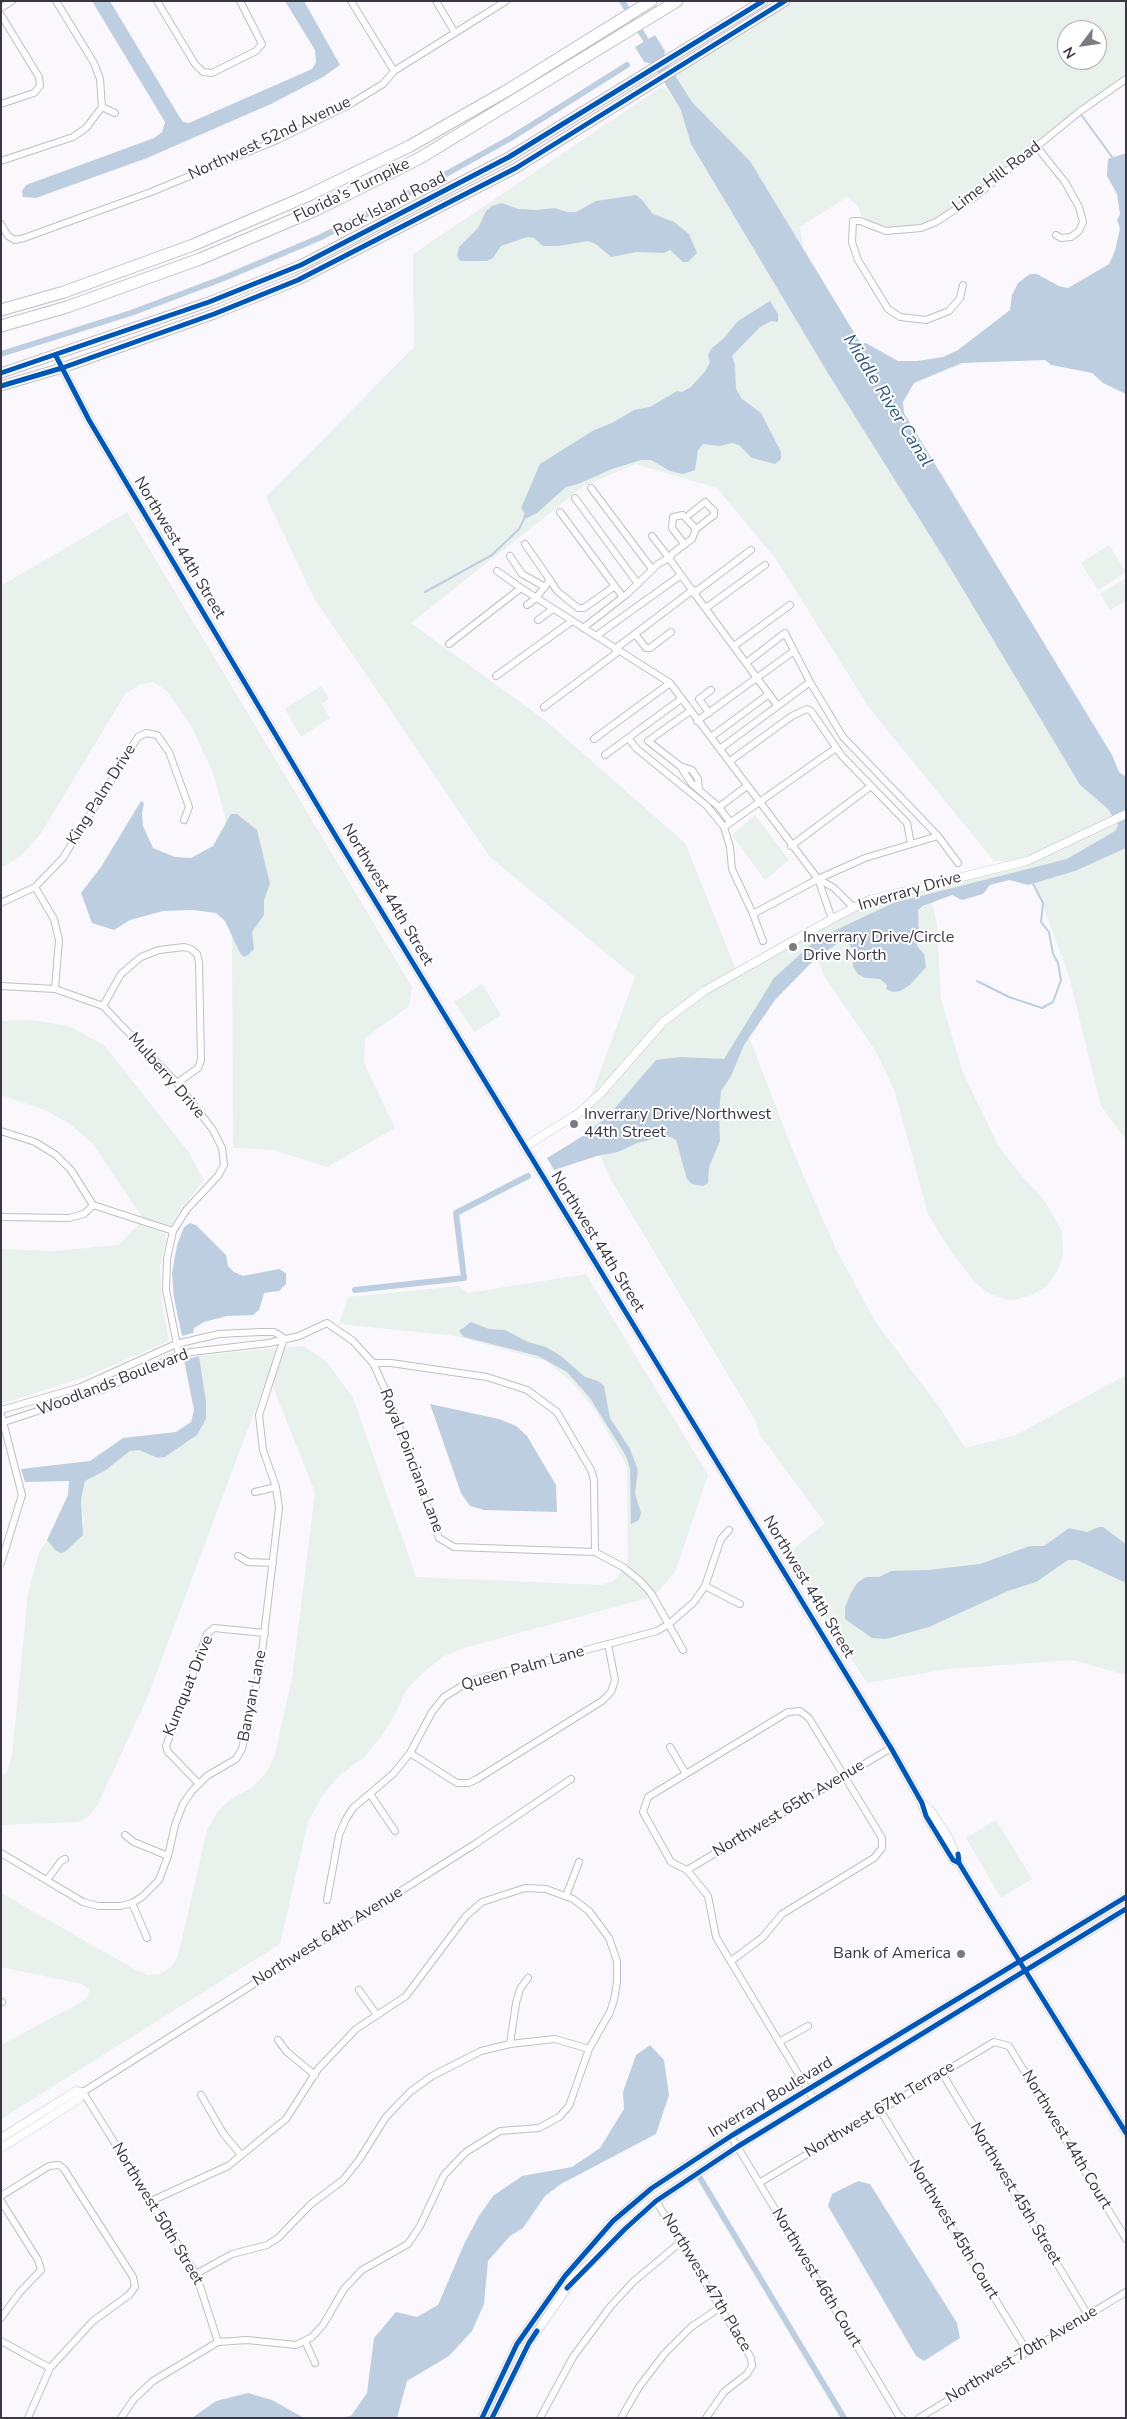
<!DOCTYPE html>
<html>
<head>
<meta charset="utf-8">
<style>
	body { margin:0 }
	#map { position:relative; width:1127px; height:2419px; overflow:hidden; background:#faf8fd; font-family:"Nunito Sans",sans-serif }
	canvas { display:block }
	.frame { position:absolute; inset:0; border:2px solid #3b3643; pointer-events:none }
	.north { position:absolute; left:1057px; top:20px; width:50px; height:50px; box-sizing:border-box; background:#fff; border:1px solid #b1afb4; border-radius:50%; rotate:239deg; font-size:14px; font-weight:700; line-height:20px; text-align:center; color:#3b3643 }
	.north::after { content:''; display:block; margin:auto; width:18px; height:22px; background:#7e7a84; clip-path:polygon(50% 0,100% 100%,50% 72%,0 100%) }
</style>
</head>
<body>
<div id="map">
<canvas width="1127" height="2419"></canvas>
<div class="frame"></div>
<div class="north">N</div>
</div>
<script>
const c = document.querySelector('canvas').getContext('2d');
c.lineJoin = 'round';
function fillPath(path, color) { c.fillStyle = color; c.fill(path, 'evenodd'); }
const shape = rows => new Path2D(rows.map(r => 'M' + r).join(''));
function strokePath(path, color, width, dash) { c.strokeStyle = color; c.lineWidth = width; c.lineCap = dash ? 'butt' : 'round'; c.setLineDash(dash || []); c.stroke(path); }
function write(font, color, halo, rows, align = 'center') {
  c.font = font + ' "Nunito Sans",sans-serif'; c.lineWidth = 4; c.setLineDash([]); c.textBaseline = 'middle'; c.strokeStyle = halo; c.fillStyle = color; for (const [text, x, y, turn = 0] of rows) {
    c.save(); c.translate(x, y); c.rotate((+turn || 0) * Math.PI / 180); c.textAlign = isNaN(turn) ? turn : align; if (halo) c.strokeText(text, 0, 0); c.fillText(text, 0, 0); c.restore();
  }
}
const green = shape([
	[790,1,1126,1,1126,79,976,196,921,228,886,231,862,216,857,205,847,197,800,227,803,248,750,161,692,102,674,74],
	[1067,30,1097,30,1097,60,1067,60],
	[663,86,682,110,691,144,829,375,952,571,1080,785,1108,809,1115,820,1126,848,1126,1140,1101,1106,1069,976,1031,874,972,886,857,921,778,983,747,1032,797,1161,837,1251,875,1321,942,1411,965,1448,1016,1435,1126,1375,1126,1675,1073,1660,948,1669,867,1683,785,1556,825,1523,760,1435,755,1420,611,1180,583,1118,635,977,490,857,314,598,266,497,414,347,413,254],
	[635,464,717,488,776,559,870,709,994,861,1020,862,869,900,737,972,685,843,546,721,411,623,584,486],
	[127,512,412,987,409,1006,365,1038,364,1063,395,1128,327,1167,274,1150,233,1148,232,945,225,816,213,773,192,727,167,691,153,682,141,684,125,694,40,835,21,856,1,868,1,586],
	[1109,545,1126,572,1098,590,1081,563],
	[1126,578,1126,601,1110,610,1100,594],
	[321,686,329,699,322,704,330,718,301,737,285,709],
	[755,815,789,860,765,880,732,835],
	[932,902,937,925,941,999,963,1073,998,1145,1020,1174,1044,1200,1062,1231,1063,1254,1058,1270,1047,1286,1032,1295,1014,1300,1007,1300,990,1294,976,1284,950,1250,928,1214,894,1089,875,1050,824,976,817,958,838,943,850,945,853,951,853,967,865,978,880,979,887,985,886,989,924,954,917,946,919,936,918,910],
	[482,984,501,1015,474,1032,454,1002],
	[34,1020,71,1027,105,1046,190,1154,204,1181,181,1208,170,1227,165,1227,142,1217,93,1144,70,1124,45,1110,1,1095,1,1021],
	[139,1224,165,1234,166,1241,160,1266,162,1305,169,1341,88,1376,1,1404,1,1249,54,1251,119,1245],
	[586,1274,708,1475,675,1572,659,1591,648,1598,460,1649,443,1657,425,1671,407,1689,393,1718,380,1738,364,1757,339,1776,322,1796,308,1822,280,1944,1,2119,1,2045,83,2001,88,1997,89,1989,82,1984,1,1967,1,1893,134,1969,148,1975,160,1974,171,1967,178,1956,207,1830,217,1812,231,1799,253,1787,266,1773,274,1758,292,1678,315,1492,272,1385,284,1347,304,1346,327,1362,353,1398,416,1577,601,1585,614,1581,628,1561,627,1466,595,1410,571,1381,546,1361,456,1336,339,1324,348,1297,459,1286,468,1293],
	[275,1348,276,1354,148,1696,97,1806,89,1816,78,1822,1,1825,1,1776,7,1772,12,1756,28,1594,39,1552,47,1540,56,1551,61,1553,65,1552,84,1523,81,1499,85,1481,106,1470,130,1451,139,1450,158,1458,165,1457,197,1435,206,1419,206,1401,199,1356],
	[996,1820,1032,1879,1001,1898,966,1838]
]);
const water = shape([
	[92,1,110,1,179,116,183,122,189,123,312,69,316,62,315,50,285,1,304,1,340,65,323,77,271,104,147,158,36,198,23,197,22,191,26,185,154,138,162,132,165,122],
	[655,35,665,51,664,58,692,102,750,161,861,344,866,343,898,361,917,361,943,357,958,350,1010,310,1012,295,1018,283,1030,274,1037,274,1059,286,1068,288,1109,264,1115,251,1120,228,1117,220,1120,214,1117,194,1107,176,1108,159,1126,153,1126,394,1103,383,1092,373,1051,365,1045,360,962,363,914,383,903,402,904,413,1112,755,1119,772,1126,777,1126,848,1075,871,1028,885,1009,880,990,885,983,894,962,900,952,895,923,906,918,910,919,936,917,946,924,954,926,967,910,985,900,991,893,992,886,989,887,985,880,979,865,978,858,974,853,967,853,951,850,945,844,943,838,943,814,960,775,1000,744,1045,731,1076,721,1091,719,1111,720,1141,709,1167,708,1183,703,1186,692,1184,687,1179,676,1140,671,1137,657,1138,637,1143,618,1152,597,1156,554,1170,547,1158,586,1134,609,1115,656,1060,681,1057,724,1059,774,978,817,939,893,903,1067,859,1115,831,1118,825,1108,809,1080,785,952,571,829,375,691,144,681,110,653,64,644,62,635,47],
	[636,195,642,200,653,214,674,222,689,234,697,253,688,262,683,262,670,250,664,253,637,252,611,257,596,244,588,241,558,246,543,246,534,238,527,237,501,246,493,258,487,261,460,261,457,256,459,247,478,228,486,211,492,206,502,203,518,209,537,210,555,208,567,212,576,212,596,201],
	[770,301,778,314,778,322,771,321,760,327,732,356,735,365,736,389,742,399,761,413,781,452,781,459,775,464,752,458,739,445,732,443,720,446,703,444,698,450,695,470,683,474,670,471,651,460,641,460,612,469,578,484,566,487,537,513,525,519,523,517,525,514,521,508,540,464,594,430,612,423,634,410,650,407,677,391,682,392,691,387,706,370,710,362,708,355,712,348,723,339,738,321],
	[141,801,144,803,142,813,143,826,153,848,175,857,191,858,213,846,231,814,237,814,257,830,270,884,264,900,264,915,252,932,254,949,248,955,244,957,240,953,225,921,216,913,193,910,163,911,130,920,114,930,92,923,81,893,101,867],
	[190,1223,196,1225,226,1255,228,1266,234,1272,243,1276,279,1269,286,1273,286,1284,279,1291,264,1293,259,1310,253,1315,227,1316,204,1322,194,1328,193,1333,182,1336,174,1298,172,1273,177,1245,184,1227],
	[471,1322,489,1329,505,1330,528,1342,546,1347,561,1356,585,1377,598,1381,604,1386,610,1418,630,1449,638,1470,635,1493,641,1513,639,1520,631,1524,630,1469,626,1456,590,1398,567,1372,538,1356,464,1337,459,1331],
	[199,1356,206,1401,206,1419,197,1435,165,1457,158,1458,139,1450,130,1451,106,1470,85,1481,81,1499,83,1535,65,1552,61,1553,56,1551,47,1540,68,1495,69,1481,25,1482,21,1469,90,1461,123,1438,176,1432,191,1422,194,1410,184,1360],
	[430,1404,499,1419,516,1426,527,1436,556,1485,557,1512,484,1510,470,1506,461,1493],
	[1099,1527,1103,1527,1126,1544,1126,1583,1077,1560,1068,1560,1036,1582,1008,1591,929,1627,886,1639,872,1638,845,1619,845,1607,851,1593,857,1583,866,1577,879,1577,891,1571,928,1570,980,1564,1030,1546,1044,1546,1069,1528,1087,1532],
	[650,2045,664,2060,669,2095,656,2134,561,2184,545,2196,523,2228,510,2236,488,2261,484,2304,472,2331,449,2356,407,2381,397,2418,338,2418,351,2416,367,2393,374,2338,396,2312,417,2317,438,2305,465,2242,479,2216,493,2196,522,2176,572,2167,600,2148,624,2109,623,2092,636,2055],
	[858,2181,870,2184,957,2323,960,2338,924,2361,916,2356,828,2206,832,2194],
	[248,2393,272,2400,304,2418,192,2418,216,2401]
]);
const stream = shape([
	[1080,113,1112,157],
	[425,592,492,555,519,529,524,519],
	[977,981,1009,997,1042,1008,1053,1002,1061,980,1058,963,1053,954,1049,932,1041,922,1043,903,1032,882]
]);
const canal = shape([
	[622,1,650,47],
	[1,354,131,313,224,278,319,238,437,179,511,138,627,65],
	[355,1290,464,1278,456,1213,528,1176],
	[700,2178,844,2418]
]);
const minor = shape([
	[56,1,94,63,100,79,102,107],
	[157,1,195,64,203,72,212,73,256,51,262,44,240,1],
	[351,1,394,71],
	[436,1,455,33],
	[1,8,12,1],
	[1,15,39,77,40,86,34,93,1,104],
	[102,107,115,113],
	[1037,147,1065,182,1079,207,1083,222,1079,231,1071,237,1061,238,1056,235],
	[1,161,73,137,86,128,102,107],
	[1,224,8,236,15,240,24,238,151,192,277,140,347,106,383,84,394,71,506,1],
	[963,285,960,298,949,311,926,320,900,317,888,309,858,260,852,242,853,221,860,221,886,231,921,228,936,222,976,196,1079,112,1126,79],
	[591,488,652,569],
	[575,498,638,584],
	[560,512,623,597],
	[652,536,669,558,673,553,692,539,696,529,714,515,714,511,705,502,690,514],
	[525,544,550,580,536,598,527,605],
	[684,544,672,528,673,517,683,515,696,529],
	[510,556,522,574,545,587],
	[497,571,521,588,670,683,818,879,834,888,854,908],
	[550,580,557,591,578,608,584,608,615,586],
	[694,593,777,705],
	[706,608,765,565],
	[538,620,553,609],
	[583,628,627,594,658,564,669,558,694,593,751,550],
	[635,634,646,648,650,648,671,632],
	[596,636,681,575],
	[449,644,521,588],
	[734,646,790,605],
	[615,649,693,590],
	[746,663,785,633,810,682],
	[496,676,572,621],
	[544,707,619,651],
	[690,711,648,741,680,766,692,784,719,807],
	[709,713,699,699,711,690],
	[697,721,794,651],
	[711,737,769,694],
	[628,738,637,749,707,806,724,827,730,847,732,869,753,914,818,879,865,858,938,836,843,737,810,682,721,748],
	[594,739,670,683],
	[605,755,681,699],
	[730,761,792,716,807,709,811,711,842,756,907,823,911,844],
	[680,766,692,770,698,779,699,790],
	[730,822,719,807,747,786],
	[724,827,836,748],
	[938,836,958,863],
	[791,846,871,786],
	[818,879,832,919],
	[35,887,54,919,59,940,55,989],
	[1,903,35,887,63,858,138,737,146,733,157,735,169,752,189,807,184,820],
	[753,914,763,941],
	[1,986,55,989,103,1006,177,1083,213,1130,222,1148,224,1165,218,1176,187,1209,173,1231,167,1259,166,1290,179,1355],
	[103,1006,121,974,141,957,159,950,184,947,191,949,197,954,199,962,201,1060,198,1068,177,1083],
	[1,1131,35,1142,56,1155,71,1170,93,1205,173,1231],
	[1,1217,69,1218,84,1214,93,1205],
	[373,1363,391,1363,487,1377,527,1390,557,1412,591,1470,594,1480,595,1552],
	[1,1410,81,1387,176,1344,219,1334,260,1332,274,1332,284,1338],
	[1,1414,22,1495,1,1563],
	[1,1423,101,1390,179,1355,191,1352,269,1343,299,1336,327,1323,353,1341,373,1363,389,1398,439,1538,454,1547,595,1552,623,1567,639,1580,651,1593,683,1650],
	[255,1492,276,1487],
	[238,1556,248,1562,273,1563],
	[705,1586,740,1604],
	[670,1747,686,1774],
	[410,1753,457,1783,469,1783,477,1779,602,1701,611,1692,615,1680,608,1644],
	[199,1784,168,1752,166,1746,207,1634,214,1628,265,1633],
	[370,1794,395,1831],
	[125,1835,134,1842,168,1856],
	[1,1853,83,1902,98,1906,121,1906,132,1903,142,1897,159,1880,168,1856,175,1825,183,1804,192,1791,207,1776,236,1759,242,1749,260,1669,279,1508,276,1487,263,1450,259,1415,284,1338],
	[687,1870,891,1748],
	[47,1880,61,1861,65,1859],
	[566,1896,579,1862],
	[327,1900,339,1835,346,1819,353,1808,393,1774,410,1753,432,1712,444,1697,470,1681,657,1631,669,1624,694,1602,705,1586,721,1539,729,1530],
	[132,1903,147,1938],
	[731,1961,763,1937,782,1914,874,1858,882,1848,882,1838,809,1718,800,1711,788,1712,648,1797,643,1812,671,1862,687,1870,708,1896,716,1937,814,2100],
	[359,1990,377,2015],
	[1,2002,2,2002],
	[278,2040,287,2052,315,2075],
	[779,2042,808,2026],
	[510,2044,516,2003,520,1989,528,1978],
	[942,2073,1088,2315],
	[201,2095,223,2133,241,2155],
	[880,2110,1027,2351],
	[731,2136,899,2416,902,2418],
	[759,2183,994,2042,1009,2046,1126,2239],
	[1,2196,49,2166,59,2165,64,2169,133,2277,135,2287,129,2295,93,2321,50,2368,28,2418],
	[1,2201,38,2260,41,2270,20,2292,1,2318],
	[656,2201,751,2358,752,2366,747,2374,724,2392,706,2418],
	[196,2274,232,2254,267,2245,278,2238,311,2204,343,2180,359,2160,386,2117,410,2092,432,2076,481,2051,510,2044,555,2039,589,2049],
	[1,2341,50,2368],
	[305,2341,315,2363],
	[218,2342,196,2274,83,2092,475,1844,571,1779],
	[121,2418,134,2399,153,2381,218,2342,247,2340,296,2345,312,2337,323,2325,344,2289,362,2270,408,2244,420,2226,444,2175,466,2152,500,2131,539,2128,559,2117,569,2106,589,2049,610,2012,614,2000,617,1982,617,1961,609,1938,589,1911,573,1899,546,1889,525,1888,482,1902,466,1916,406,1996,356,2029,318,2069,286,2119,228,2166,151,2201],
	[540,2418,573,2357,610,2307,633,2282,682,2241],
	[621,2418,639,2387,665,2353,691,2327,721,2307],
	[919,2418,1126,2292]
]);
const tertiary = shape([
	[56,356,89,420,338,840,812,1618,891,1748,922,1803,926,1816,953,1860,959,1863],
	[524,1147,579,1113,601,1093,663,1022,704,991,832,919,869,900,1027,861,1126,814],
	[922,1803,931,1811,949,1839,959,1863,1126,2133],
	[1,2138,76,2091,83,2092,79,2099,1,2148],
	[482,2418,517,2344,565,2276,613,2221,652,2188,731,2136,1126,1897],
	[492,2418,529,2343,573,2279,656,2201,737,2147,1126,1909]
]);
const secondary = shape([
	[1,373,209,302,301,265,509,157,763,1],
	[1,386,62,368,214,314,298,280,516,168,785,1]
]);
const motorway = shape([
	[1,310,64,292,193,245,307,196,410,146,508,90,651,1],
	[1,326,67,307,200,259,316,210,420,158,677,1]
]);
const cycleway = shape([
	[56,356,89,420,338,840,812,1618,891,1748,922,1803,926,1816,953,1860,959,1863],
	[1,373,209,302,301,265,509,157,763,1],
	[1,386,62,368,214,314,298,280,516,168,785,1],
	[958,1854,959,1863,987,1909,1126,2133],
	[567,2288,625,2229,656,2201,737,2147,1126,1909],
	[482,2418,517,2344,565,2276,613,2221,652,2188,731,2136,1126,1897],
	[492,2418,529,2343,537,2331]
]);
const markers = [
	[793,947,5,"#7e7a84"],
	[574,1124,5,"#7e7a84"],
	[961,1954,5,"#7e7a84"]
];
const streetNames = [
	["Northwest 52nd Avenue",270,139,-25],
	["Lime Hill Road",997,177,-37],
	["Florida's Turnpike",352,191,-26],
	["Rock Island Road",390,205,-27],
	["Northwest 44th Street",179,548,59],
	["King Palm Drive",102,795,-58],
	["Inverrary Drive",910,892,-16],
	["Northwest 44th Street",387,895,59],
	["Mulberry Drive",166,1076,49],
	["Northwest 44th Street",597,1242,58],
	["Woodlands Boulevard",113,1383,-21],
	["Royal Poinciana Lane",411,1461,69],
	["Northwest 44th Street",808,1587,59],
	["Queen Palm Lane",523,1669,-16],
	["Kumquat Drive",189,1686,-68],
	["Banyan Lane",253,1696,-79],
	["Northwest 65th Avenue",789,1809,-31],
	["Northwest 64th Avenue",328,1937,-32],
	["Inverrary Boulevard",771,2098,-31],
	["Northwest 67th Terrace",880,2110,-31],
	["Northwest 44th Court",1066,2140,59],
	["Northwest 45th Street",1015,2194,59],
	["Northwest 50th Street",157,2214,59],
	["Northwest 45th Court",953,2230,59],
	["Northwest 46th Court",816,2278,59],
	["Northwest 47th Place",706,2283,59],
	["Northwest 70th Avenue",1022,2355,-31]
];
const poiNames = [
	["Inverrary Drive/Circle",803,938],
	["Drive North",803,956],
	["Inverrary Drive/Northwest",584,1115],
	["44th Street",584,1133],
	["Bank of America",951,1954,"right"]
];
const waterNames = [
	["Middle River Canal",887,401,58]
];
fillPath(green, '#e8f1ec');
fillPath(water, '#bdcee0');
strokePath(stream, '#bdcee0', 2);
strokePath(canal, '#bdcee0', 6);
strokePath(minor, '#c1bec5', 8);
strokePath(tertiary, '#c1bec5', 9);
strokePath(secondary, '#c1bec5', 11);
strokePath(motorway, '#c1bec5', 13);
strokePath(minor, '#fefeff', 6);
strokePath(tertiary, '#fefeff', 8);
strokePath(secondary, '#fefeff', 9);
strokePath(motorway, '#fefeff', 11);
strokePath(cycleway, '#0057b8', 5);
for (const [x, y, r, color] of markers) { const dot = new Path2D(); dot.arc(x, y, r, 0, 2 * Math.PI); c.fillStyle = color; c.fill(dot); strokePath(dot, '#fff', 2); }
write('16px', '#3b3643', '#fff', streetNames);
write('16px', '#3b3643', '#fff', poiNames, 'left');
write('italic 18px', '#31597b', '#fff', waterNames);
</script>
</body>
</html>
